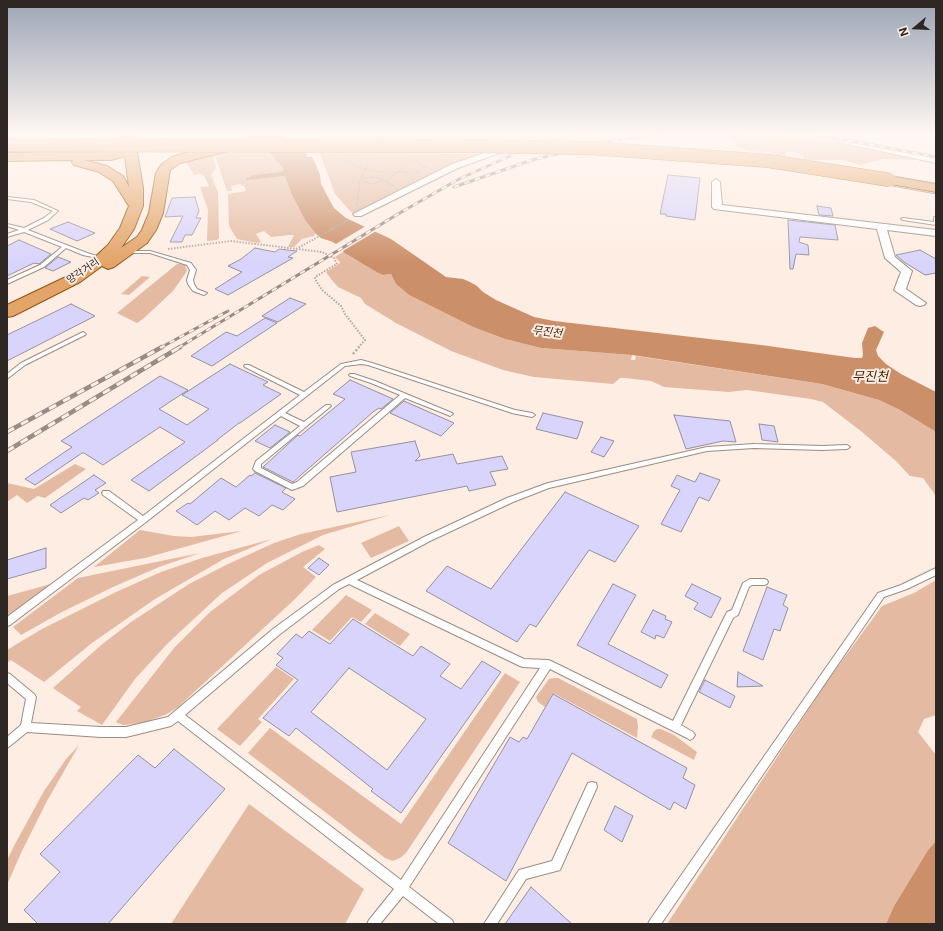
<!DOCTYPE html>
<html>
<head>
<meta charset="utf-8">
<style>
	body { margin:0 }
	#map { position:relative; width:943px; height:931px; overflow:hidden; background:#feede3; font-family:Inter,sans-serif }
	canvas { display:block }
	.frame { position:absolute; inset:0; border:8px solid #2e2724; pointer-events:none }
	.north { position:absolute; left:895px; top:8px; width:40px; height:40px; -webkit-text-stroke:3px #feede3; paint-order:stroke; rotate:251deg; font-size:11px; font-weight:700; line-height:16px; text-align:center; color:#2e2724 }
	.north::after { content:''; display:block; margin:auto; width:14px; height:18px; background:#2e2724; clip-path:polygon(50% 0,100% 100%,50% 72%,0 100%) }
</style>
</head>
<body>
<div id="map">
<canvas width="943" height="931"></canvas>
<div class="frame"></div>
<div class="north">N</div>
</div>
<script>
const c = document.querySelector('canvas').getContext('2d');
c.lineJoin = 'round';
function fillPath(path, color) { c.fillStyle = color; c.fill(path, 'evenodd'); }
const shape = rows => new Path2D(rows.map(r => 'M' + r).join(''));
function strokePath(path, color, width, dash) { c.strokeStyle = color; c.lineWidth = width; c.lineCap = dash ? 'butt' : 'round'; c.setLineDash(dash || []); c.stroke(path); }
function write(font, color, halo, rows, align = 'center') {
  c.font = font + ' Inter,"Noto Sans KR",sans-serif'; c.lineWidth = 4; c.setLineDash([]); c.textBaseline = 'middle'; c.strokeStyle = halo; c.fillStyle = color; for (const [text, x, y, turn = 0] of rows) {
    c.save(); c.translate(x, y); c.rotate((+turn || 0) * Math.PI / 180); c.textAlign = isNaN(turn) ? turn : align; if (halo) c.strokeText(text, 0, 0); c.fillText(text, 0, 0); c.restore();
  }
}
const green = shape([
	[731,134,773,136,831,141,852,144,923,160,883,159,859,165,843,160,806,160,803,157,804,155,794,152,786,152,786,156,777,155,769,152,747,151,738,147,733,140,723,138,723,136],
	[212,153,216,168,211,175,218,192,219,238,217,240,207,241,208,210,200,187,209,186,204,176,201,174,194,175,185,160],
	[214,153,270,153,284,171,246,177,285,176,291,193,305,220,315,233,314,236,302,239,294,247,288,247,294,235,291,235,271,237,264,231,256,234,261,242,257,243,237,239,229,226,228,194,246,191,245,187,240,184,231,186,232,191,227,191],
	[320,153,489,154,378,209,352,213,335,194],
	[343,252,378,273,383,275,391,274,396,284,409,295,473,327,505,339,541,348,632,355,631,360,635,360,636,356,822,384,879,400,900,410,936,432,936,496,923,478,910,476,896,461,862,432,823,402,811,399,747,390,729,392,664,387,651,381,625,378,620,378,613,384,534,377,503,370,451,351,396,323,365,304,361,298,338,287,331,279,326,272,339,264,340,262,335,257],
	[177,264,185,264,187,271,173,291,143,319,137,323,117,313],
	[142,276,150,277,129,295,121,294],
	[75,464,86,469,45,498,38,496,27,503,17,495,7,502,7,483,34,489],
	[390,515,323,535,267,563,222,593,168,643,135,679,102,725,77,711,81,707,53,688,100,646,131,622,189,584,226,565,274,543,301,534],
	[399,526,409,541,371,558,361,543],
	[140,530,174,536,191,537,242,531,145,558,94,567],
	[272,539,224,559,155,599,92,643,44,682,11,660,9,662,7,660,7,650,15,645,42,629,116,592,161,572,202,558],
	[319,545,325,549,303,567,316,577,295,599,177,708,165,715,143,723,123,725,116,722,174,648,210,612,259,575,302,552],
	[200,553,159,567,113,587,62,612,21,635,13,627,78,578],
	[936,580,936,715,924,719,918,732,936,755,936,841,928,850,894,906,886,924,667,924,828,680,882,606,914,593],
	[51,584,26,603,7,616,7,596],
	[346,595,372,610,361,622,352,617,330,641,312,630],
	[375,613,410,634,400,646,365,624],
	[276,667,294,679,258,719,262,722,240,746,217,729],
	[505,673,520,682,406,853,400,858,393,861,385,858,248,753,270,728,401,824],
	[554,678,558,678,637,719,638,727,637,738,553,693,545,707,538,702,536,697,549,679],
	[657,729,661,729,674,735,697,752,694,760,651,737,654,731],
	[79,745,47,801,21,853,7,885,7,860,15,844,44,791,66,759],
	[249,804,364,889,345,924,171,924]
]);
const water = shape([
	[243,133,277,133,305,150,307,157,312,157,316,165,320,175,321,184,334,208,346,218,391,239,446,277,463,279,470,282,477,286,483,292,496,300,534,317,554,321,761,345,855,358,862,358,863,355,862,343,868,328,875,326,884,332,876,350,878,356,886,364,901,374,936,392,936,432,900,410,879,400,822,384,632,355,541,348,505,339,473,327,409,295,396,284,391,274,383,275,378,273,343,252,344,250,333,242,321,238,315,233,305,220,291,193,285,176,247,180,246,178,254,175,280,172,284,170,270,153],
	[936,841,936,924,886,924,894,906,928,850]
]);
const pier = shape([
	[366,226,378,230,341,252,334,245]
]);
const building = shape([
	[668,175,700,178,695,220,666,216,666,214,660,214,668,175],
	[195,197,199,211,196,218,201,218,192,235,185,235,182,242,170,242,183,216,165,217,172,198,195,197],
	[817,206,831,208,833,216,819,215,817,206],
	[788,220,835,225,838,240,800,237,799,242,808,245,809,255,796,254,793,269,790,269,788,220],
	[68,222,95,233,77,241,50,229,68,222],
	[19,240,51,254,39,264,34,263,7,276,7,246,19,240],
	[255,248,275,252,279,249,297,251,288,257,293,258,228,295,215,289,242,272,228,266,241,259,255,248],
	[920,250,936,259,936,273,925,275,904,262,896,255,920,250],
	[58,257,71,262,53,271,45,268,58,257],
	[290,298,306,304,278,322,262,316,290,298],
	[71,304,95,316,7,361,7,335,71,304],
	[265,318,277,323,212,366,191,356,226,332,237,336,265,318],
	[230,364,268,382,263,385,281,394,240,423,239,423,217,440,218,440,149,491,131,480,185,442,160,427,103,465,84,453,82,453,35,485,25,479,72,447,61,441,160,376,188,390,159,409,187,425,209,409,182,395,230,364],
	[350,380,393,399,381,409,379,408,373,412,293,482,263,467,298,435,300,436,345,399,333,394,350,380],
	[404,401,454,423,441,436,390,413,404,401],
	[543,413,583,422,577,439,536,429,543,413],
	[674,415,730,421,736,442,723,441,686,449,674,415],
	[759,424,774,426,778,442,762,440,759,424],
	[275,425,290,432,270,448,255,441,275,425],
	[601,437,614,441,604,457,591,452,601,437],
	[415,441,420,456,415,461,453,454,457,464,502,456,508,469,490,472,496,485,469,491,467,486,337,512,330,477,356,472,351,452,415,441],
	[255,473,286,488,282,492,295,499,283,510,272,505,259,516,245,508,229,520,215,511,197,525,176,511,188,503,190,504,221,478,236,487,250,475,251,476,255,473],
	[700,473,720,480,709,501,699,497,681,532,661,524,680,490,671,486,677,475,695,482,700,473],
	[94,475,106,483,95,490,99,493,88,500,84,498,61,513,50,505,94,475],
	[565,492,639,526,615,562,589,550,536,627,530,624,517,642,426,591,447,566,491,589,565,492],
	[46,548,46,568,7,579,7,560,46,548],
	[319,558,329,565,319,575,308,568,319,558],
	[613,584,636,595,608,644,668,675,661,688,577,645,613,584],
	[692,584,721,598,711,618,694,609,698,603,685,596,692,584],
	[767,587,787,595,783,605,788,608,780,631,774,629,763,660,743,651,767,587],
	[653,610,666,616,665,619,672,622,664,638,656,635,655,639,641,632,653,610],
	[353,619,413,656,421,646,450,664,440,676,461,689,482,661,501,672,401,813,371,791,373,789,296,728,289,736,263,718,298,680,276,665,283,658,277,654,296,634,302,638,309,631,330,644,353,619],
	[349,668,426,719,387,770,311,712,349,668],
	[738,672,763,686,737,687,738,672],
	[705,680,735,696,730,708,699,692,705,680],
	[553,694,687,768,683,778,695,785,686,809,674,802,670,810,572,753,506,881,448,843,510,737,519,742,523,737,527,739,553,694],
	[174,749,225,789,108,924,38,924,24,910,60,872,40,854,138,755,155,768,174,749],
	[615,806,633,816,622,842,604,830,615,806],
	[531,887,572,924,505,924,531,887]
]);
const pathFar2 = shape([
	[340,159,364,169,382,172,419,172],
	[416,159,420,165,429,169],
	[372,177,380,178,382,180,374,184,364,182,364,179,372,177],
	[381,181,385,182,414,159],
	[385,182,395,186],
	[357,206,360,181,370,159],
	[332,229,349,219]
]);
const pathFar1 = shape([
	[168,249,231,241,322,252,334,258,337,264,315,277,315,279,322,290,341,306,345,314,365,340,358,348],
	[296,249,334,228]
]);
const path = shape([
	[353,354,359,347]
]);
const lane = shape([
	[368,133,373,133,384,139,392,140,390,141,382,141,368,133],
	[7,197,34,200,58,211,48,220,28,230,87,253,104,258,102,259,83,255,66,248,44,267,7,284,7,280,40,265,62,247,24,232,7,237,7,234,19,230,7,226,7,224,24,228,44,218,53,211,31,202,7,199,7,197],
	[934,217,936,217,936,225,903,220,901,219,903,218,934,222,934,217],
	[125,251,150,251,191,263,196,270,193,280,194,284,197,289,207,293,204,295,193,291,188,284,187,280,190,270,187,265,150,253,125,253,125,251],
	[83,332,86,334,85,335,25,365,7,379,7,374,21,363,83,332],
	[361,360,372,363,515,410,532,413,535,415,532,417,512,413,368,365,361,364,345,366,285,413,304,422,326,405,330,405,331,406,261,464,261,468,292,484,297,482,400,395,371,383,350,376,349,375,350,374,354,374,375,381,452,413,453,414,450,416,448,415,405,398,303,486,292,490,255,471,253,469,256,461,300,426,281,416,146,522,10,625,7,626,7,617,138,520,103,495,102,493,103,491,109,491,143,516,300,395,245,367,244,366,245,365,249,365,304,392,341,364,361,360],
	[754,444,822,446,847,445,850,447,847,449,822,450,754,448,707,451,549,488,513,502,430,541,357,580,524,659,548,660,551,661,673,721,727,612,732,610,743,583,750,579,764,579,767,580,768,582,767,584,764,585,752,585,749,587,738,615,733,618,681,725,693,732,695,735,693,738,690,740,687,738,550,669,409,887,452,920,454,924,439,924,403,896,380,924,367,924,369,920,394,889,178,721,171,726,126,737,101,737,27,732,10,746,7,748,7,737,21,725,26,699,7,683,7,673,10,674,34,694,36,697,31,723,101,727,126,727,168,717,273,629,333,585,424,537,507,498,548,483,707,447,754,444],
	[349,584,520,666,523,667,540,668,401,880,185,715,279,635,339,589,349,584],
	[936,568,936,575,907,589,884,597,661,924,648,924,650,920,878,593,901,585,936,568],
	[592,782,596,783,597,787,560,870,526,879,497,924,484,924,519,870,552,861,588,783,592,782]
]);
const street = shape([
	[543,133,555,133,458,168,361,216,355,216,353,214,452,164,543,133],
	[823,133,834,133,848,139,936,157,936,163,843,143,823,133],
	[716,179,720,182,722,205,936,230,936,236,887,230,895,257,912,271,906,289,926,303,924,305,920,306,916,305,894,290,901,272,885,258,877,229,714,209,712,207,712,182,716,179]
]);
const primary = shape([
	[121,133,133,133,135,140,143,188,143,206,134,229,121,248,137,237,142,230,149,213,156,173,161,165,172,157,181,154,232,142,236,143,238,146,236,149,180,163,170,170,163,213,156,230,147,243,114,267,108,269,102,266,80,282,13,316,7,317,7,305,68,276,94,258,108,245,120,228,129,206,113,181,99,172,74,165,72,162,73,160,7,161,7,153,111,152,121,149,123,142,121,133],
	[125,156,129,187,123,176,107,166,84,160,111,160,125,156],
	[890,176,936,184,936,192,885,183,884,180,885,177,890,176]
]);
const tram = shape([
	[7,142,529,143,609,145,751,156,859,171,936,184],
	[7,149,579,151,761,165,832,175,936,194]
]);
const railFar1 = shape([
	[782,133,839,139,936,157],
	[454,187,532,160,610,141,670,133],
	[160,348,228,311],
	[178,348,398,214,459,179,519,152,578,133]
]);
const rail = shape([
	[7,432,162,347],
	[7,451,180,347]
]);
const primaryBridge = shape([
	[7,145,475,146,591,148,769,161,890,180]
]);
const farStreetnames = [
	["양각거리",83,271,-34]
];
const farWaternames = [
	["무진천",547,332,7]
];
const waterNames = [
	["무진천",870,377]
];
fillPath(green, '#e4bba2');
fillPath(water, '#cb8f69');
fillPath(pier, '#feede3');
fillPath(building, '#d9d4fb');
strokePath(building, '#9391a0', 1);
strokePath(lane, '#9b8c83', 2);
strokePath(street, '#9b8c83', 2);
strokePath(primary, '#97510f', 2);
strokePath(pathFar2, '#b5a8a0', 1.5, [1, 1]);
strokePath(pathFar1, '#b5a8a0', 2, [1.5, 1.5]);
strokePath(path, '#b5a8a0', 2.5, [2, 2]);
fillPath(lane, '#fff');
fillPath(street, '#fff');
fillPath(primary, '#e2a468');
strokePath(tram, '#988c86', 1);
strokePath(railFar1, '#988c86', 3);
strokePath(rail, '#988c86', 4.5);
strokePath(railFar1, '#feede3', 2, [5.5]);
strokePath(rail, '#feede3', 3, [8]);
strokePath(primaryBridge, '#97510f', 14, []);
strokePath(primaryBridge, '#e2a468', 13);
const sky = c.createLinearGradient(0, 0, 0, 263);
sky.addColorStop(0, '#9ca5b5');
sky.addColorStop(0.51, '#fff7f2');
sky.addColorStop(1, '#fff7f200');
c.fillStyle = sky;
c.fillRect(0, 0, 943, 263);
write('10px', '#2e2724', '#feede3', farStreetnames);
write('italic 11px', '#492204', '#feede3', farWaternames);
write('italic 13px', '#492204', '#feede3', waterNames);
</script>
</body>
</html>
